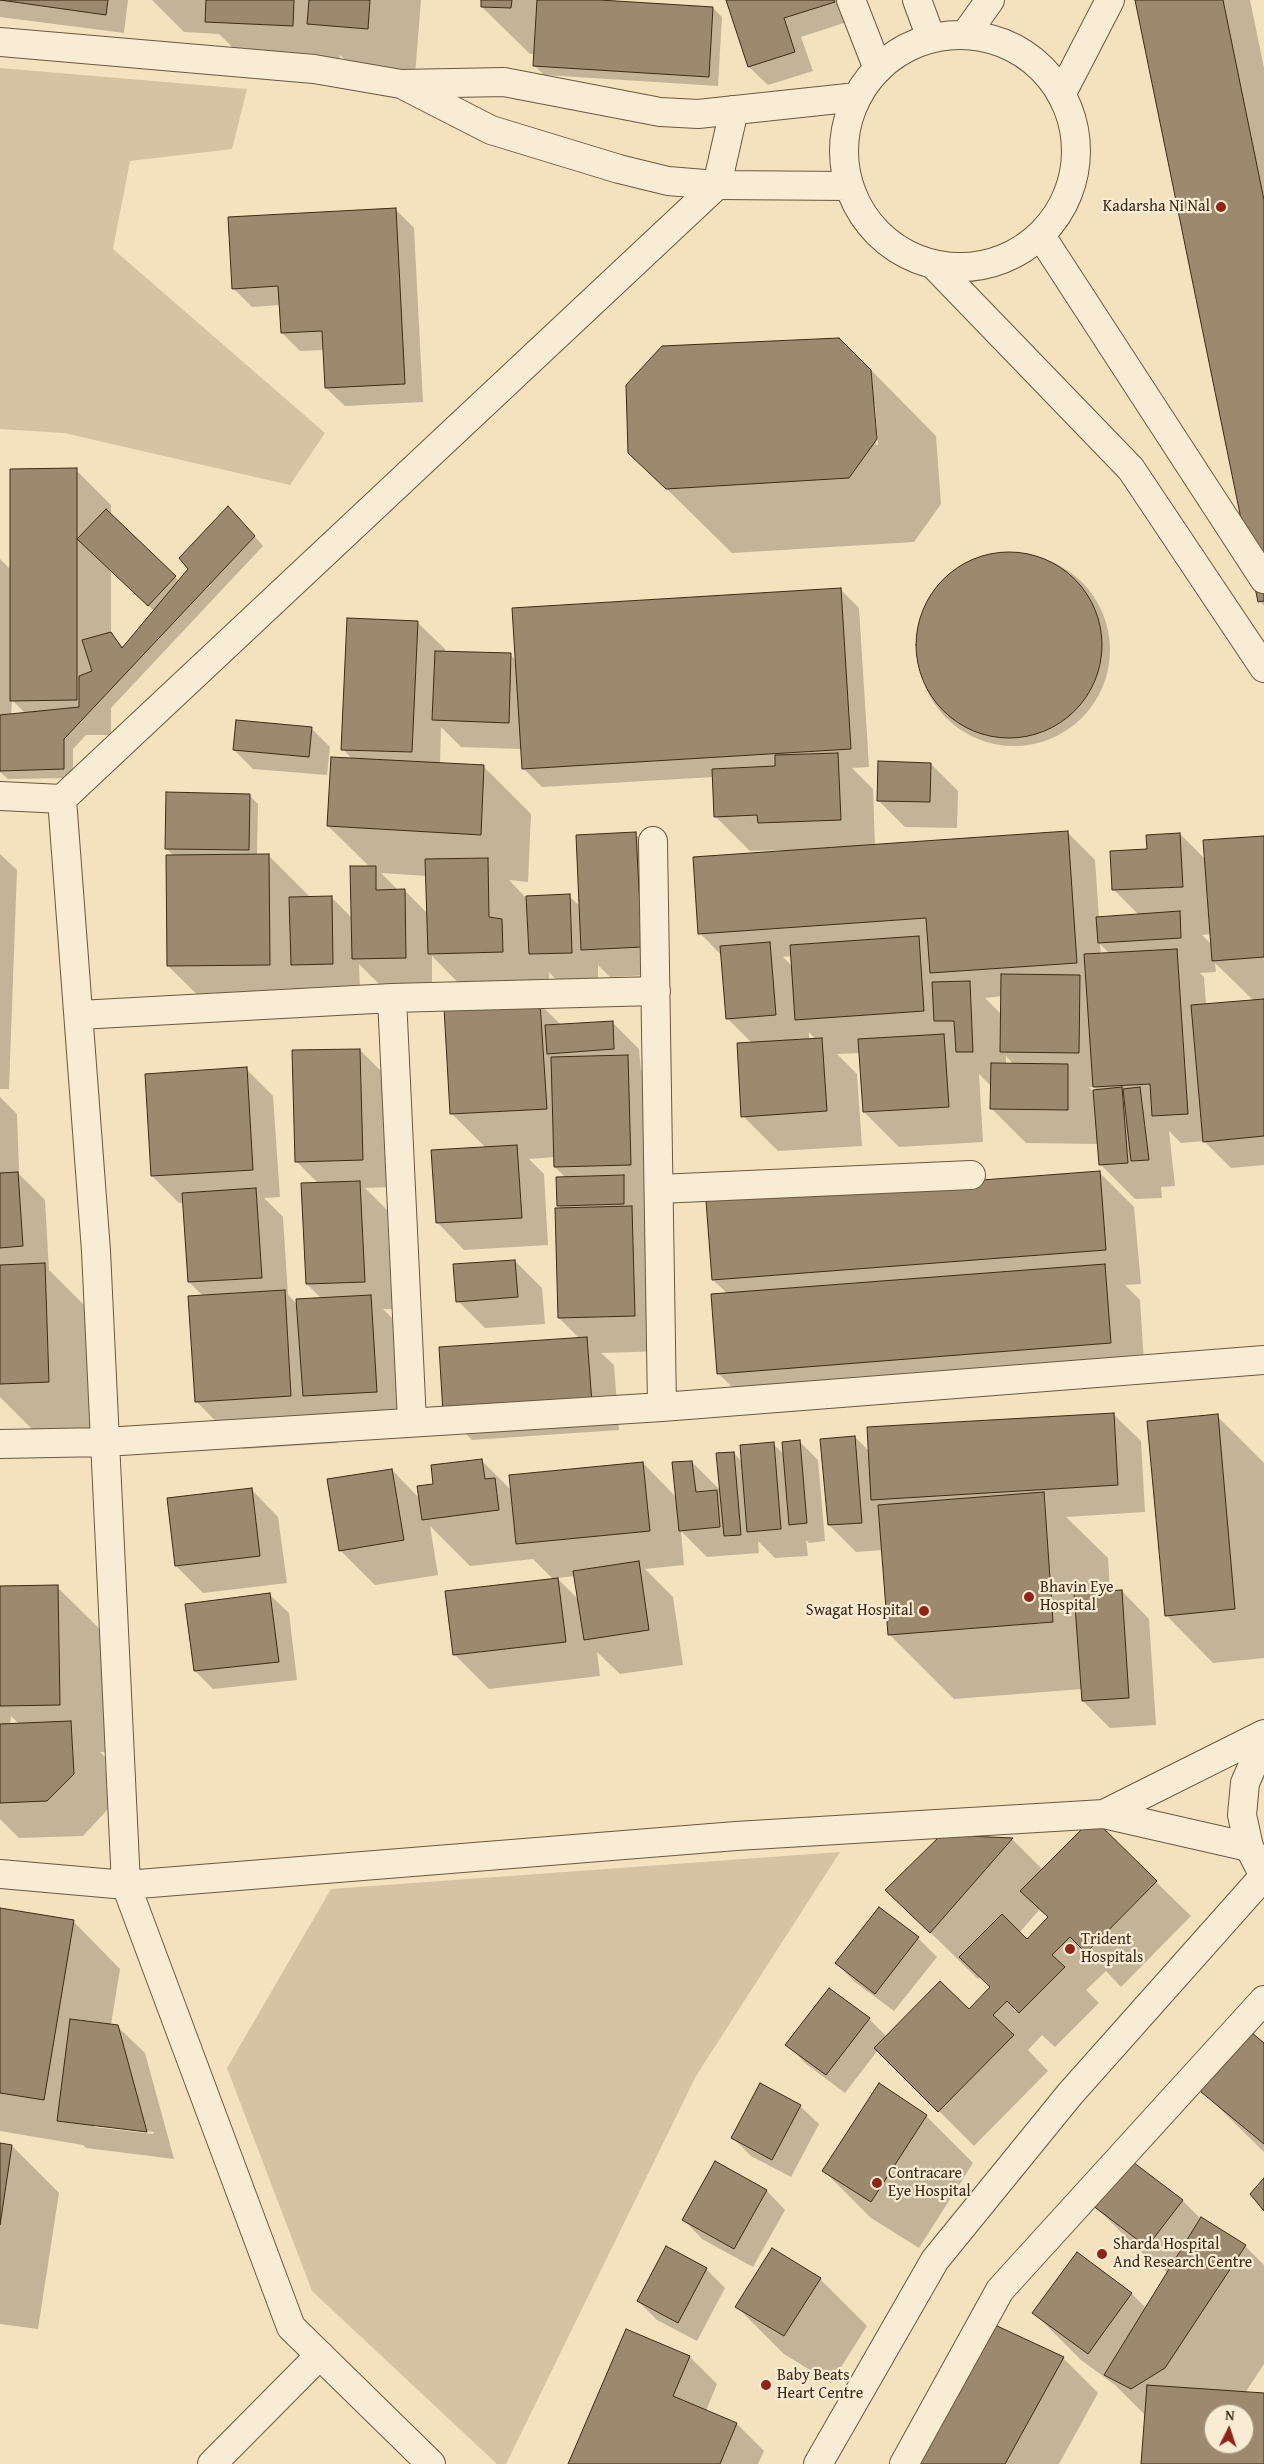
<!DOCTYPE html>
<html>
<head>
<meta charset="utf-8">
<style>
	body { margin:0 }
	#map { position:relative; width:1264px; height:2464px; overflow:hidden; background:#f4e2be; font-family:"Gentium Book Plus",serif }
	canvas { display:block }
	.north { position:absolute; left:1204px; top:2404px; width:50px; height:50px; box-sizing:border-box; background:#f8ecd5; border:1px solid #ae9e89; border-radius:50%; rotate:4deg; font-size:14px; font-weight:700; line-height:20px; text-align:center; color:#3e2916 }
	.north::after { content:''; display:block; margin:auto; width:18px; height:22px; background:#8f2418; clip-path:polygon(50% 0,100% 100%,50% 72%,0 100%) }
</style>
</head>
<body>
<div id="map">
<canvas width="1264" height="2464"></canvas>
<div class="north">N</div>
</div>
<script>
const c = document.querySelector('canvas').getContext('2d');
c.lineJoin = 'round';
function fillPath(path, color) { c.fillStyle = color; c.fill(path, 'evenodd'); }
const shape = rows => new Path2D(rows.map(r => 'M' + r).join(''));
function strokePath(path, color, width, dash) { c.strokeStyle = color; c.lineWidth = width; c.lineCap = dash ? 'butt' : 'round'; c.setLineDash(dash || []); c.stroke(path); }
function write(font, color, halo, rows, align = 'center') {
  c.font = font + ' "Gentium Book Plus",serif'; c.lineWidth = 4.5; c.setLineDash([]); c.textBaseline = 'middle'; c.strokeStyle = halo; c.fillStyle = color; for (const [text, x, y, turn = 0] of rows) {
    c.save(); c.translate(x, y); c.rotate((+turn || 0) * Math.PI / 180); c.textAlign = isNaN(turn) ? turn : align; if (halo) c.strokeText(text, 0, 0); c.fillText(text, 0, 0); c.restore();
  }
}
const green = shape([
	[0,68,247,89,232,149,130,161,113,249,325,433,290,485,64,433,0,429],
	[840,1852,696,2076,506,2464,497,2464,312,2291,227,2068,331,1889]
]);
const shadow = shape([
	[0,0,128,0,124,33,0,17],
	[152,0,421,0,415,75,356,70,340,55,339,73,254,68,219,34,184,32],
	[483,0,580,0,713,8,722,17,718,86,544,75,535,66,535,54,530,54,482,7],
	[727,0,846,0,853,20,801,37,813,71,768,85,749,67],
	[1136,0,1250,0,1264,68,1264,606,1260,601],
	[395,209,414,228,423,402,345,406,326,388,324,350,300,351,282,333,280,305,252,307,233,288],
	[871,370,936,436,941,504,914,542,732,553,629,452],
	[873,404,875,404,878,445,876,445],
	[76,470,111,505,111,515,179,581,237,516,263,546,111,708,111,735,86,735,73,749,73,778,8,779,0,772,0,559,11,570],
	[111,571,154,611,123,647,111,633],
	[12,700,26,714,11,716],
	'918 650a96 96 0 1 1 192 0a96 96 0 1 1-192 0Z',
	[841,590,859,608,869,767,852,768,873,789,875,846,1067,832,1095,860,1099,918,1139,915,1114,890,1149,850,1180,834,1206,860,1264,837,1264,1165,1231,1168,1204,1141,1181,1143,1169,1131,1175,1186,1161,1187,1162,1198,1135,1199,1100,1164,1099,1144,1026,1143,991,1108,992,1087,979,1074,983,1142,899,1147,864,1112,860,1053,837,1054,857,1074,862,1146,778,1151,743,1116,753,1044,727,1018,722,956,700,933,783,852,782,850,750,851,715,816,714,777,542,787,523,768,522,749,461,747,441,727,440,764,484,767,531,814,528,882,509,880,528,900,569,896,581,907,635,834,663,861,668,974,610,977,598,965,598,979,557,981,549,972,550,999,476,1001,432,956,432,985,381,986,359,964,360,991,216,1013,168,966,174,856,166,848,249,795,258,804,257,856,269,856,311,898,331,897,353,919,370,867,328,826,352,759,343,749,417,622,445,649,445,653,510,655,517,661],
	[381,873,427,876,428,914,404,890,398,890],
	[1211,934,1212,945,1202,935],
	[1100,944,1110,954,1101,955],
	[792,956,792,966,783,957],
	[1215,963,1254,1001,1206,1005,1204,977,1200,973,1216,972],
	[1002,996,1001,1014,985,998],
	[809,1032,816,1040,809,1040],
	[1006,1056,1014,1065,1006,1064],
	[1089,1087,1094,1087,1098,1091,1093,1091],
	[311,728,330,747,327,775,253,769,234,750],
	[931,764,958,791,957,828,905,827,878,800],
	[0,854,17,870,9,1089,0,1089],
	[540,1004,561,1025,612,1022,639,1049,641,1070,662,1091,669,1351,601,1353,614,1365,619,1430,472,1440,445,1412,580,1339,559,1318,562,1209,558,1205,566,1178,555,1167,555,1157,529,1159,544,1174,548,1245,464,1250,437,1222,486,1148,451,1113],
	[360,1050,387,1077,390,1187,365,1188,387,1210,392,1309,383,1309,405,1331,411,1426,337,1431,338,1443,243,1449,196,1401,204,1297,189,1282,184,1203,179,1203,152,1176,246,1069,273,1096,280,1197,264,1198,283,1217,288,1295,298,1305,322,1299,307,1284,319,1184,296,1161],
	[0,1097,17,1114,19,1172,17,1172,45,1200,49,1270,91,1312,96,1429,34,1431,0,1397],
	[1099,1172,1134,1207,1141,1284,1125,1285,1140,1300,1145,1378,753,1408,718,1373,728,1294,713,1280],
	[515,1261,542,1288,545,1324,485,1328,458,1301],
	[1113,1414,1141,1441,1145,1512,1066,1517,1108,1558,1110,1592,1122,1591,1149,1619,1156,1725,1110,1728,1083,1701,1082,1689,954,1699,889,1634,883,1550,856,1552,829,1525,855,1437,870,1452],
	[1217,1416,1264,1463,1264,1658,1213,1663,1166,1615],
	[800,1442,818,1460,825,1541,809,1543,806,1540,808,1556,775,1558,758,1541,759,1553,707,1557,681,1531,684,1565,645,1569,673,1597,683,1665,620,1674,597,1652,600,1676,489,1689,454,1654,554,1580,533,1559,470,1566,430,1526,438,1575,375,1585,340,1550,392,1470,420,1499,434,1485,482,1461,512,1491,643,1463,676,1497,692,1462,721,1491,734,1453,742,1462,773,1444,785,1455],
	[575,1576,579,1600,557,1578],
	[251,1489,278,1517,287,1583,203,1593,176,1566],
	[0,1587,57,1587,105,1634,106,1752,100,1752,105,1757,108,1809,83,1836,19,1838,0,1819],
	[11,1716,20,1725,10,1725],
	[270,1595,289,1613,297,1680,213,1689,195,1671,187,1605],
	[941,1836,1013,1840,1043,1870,1156,1882,1191,1916,1121,1987,1106,1971,1086,1990,1099,2003,1055,2047,1042,2035,1028,2050,1048,2071,974,2146,878,2050,845,2093,805,2063,787,2044,869,2019,887,2037,969,2010,991,1988,980,1976,978,1979,887,1890],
	[1040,1909,1049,1918,1027,1940,1019,1933],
	[0,1909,73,1921,120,1969,111,2025,117,2026,145,2053,174,2159,86,2148,83,2145,0,2131],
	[94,2124,154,2132,153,2134,94,2127],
	[879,1909,918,1938,937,1957,894,2011,855,1982,836,1963],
	[1264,2044,1264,2152,1197,2086],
	[800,2106,819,2124,791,2177,751,2156,732,2137],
	[926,2116,973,2163,919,2248,871,2218,824,2171],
	[0,2144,12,2146,59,2193,38,2329,0,2324],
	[1130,2160,1183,2201,1201,2219,1245,2246,1264,2265,1264,2364,1245,2393,1264,2395,1264,2464,1143,2464,1146,2416,1115,2385,1081,2360,1034,2313,1077,2254,1132,2294,1146,2308,1168,2273,1141,2252,1094,2205],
	[1214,2414,1244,2414,1244,2444,1214,2444],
	[715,2163,767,2191,785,2210,753,2267,702,2239,684,2220],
	[666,2248,706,2269,725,2288,697,2341,657,2320,638,2301],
	[820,2279,867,2326,831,2383,784,2354,737,2307],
	[626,2330,690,2357,717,2384,706,2411,737,2424,764,2451,758,2464,569,2464],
	[1063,2358,1098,2393,1059,2464,919,2464]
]);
const building = shape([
	[0,0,108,0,106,15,0,0],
	[206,0,294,0,293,26,205,22,206,0],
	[309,0,370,0,368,29,307,24,309,0],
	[481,0,512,0,511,8,481,7,481,0],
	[537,0,600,0,713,7,709,77,533,66,537,0],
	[726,0,834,0,835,2,784,18,795,52,748,67,726,0],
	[1135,0,1223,0,1264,200,1264,601,1258,602,1135,0],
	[396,208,405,384,325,388,322,331,281,333,278,286,232,289,228,217,396,208],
	[839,338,871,370,877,439,849,478,666,489,628,453,626,385,662,346,839,338],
	[77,468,77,700,10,701,10,469,77,468],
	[228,506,255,536,64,739,64,769,0,771,0,715,79,707,79,676,92,671,82,640,111,632,122,648,188,569,179,558,228,506],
	[106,509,176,576,148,606,77,539,106,509],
	'916 645a93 93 0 1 1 186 0a93 93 0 1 1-186 0Z',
	[841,588,851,749,522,769,512,608,841,588],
	[347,618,418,621,412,752,341,750,347,618],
	[435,651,511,653,509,723,432,720,435,651],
	[236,720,312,727,309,757,233,750,236,720],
	[838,753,841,820,758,823,757,815,714,817,712,769,775,766,775,755,838,753],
	[331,757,484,765,481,835,327,826,331,757],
	[878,761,931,763,930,802,877,801,878,761],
	[166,792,250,794,249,850,165,849,166,792],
	[1068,831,1077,963,930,973,926,918,698,934,693,857,1068,831],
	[636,832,642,947,581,950,576,835,636,832],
	[1180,833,1183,887,1112,890,1110,851,1147,849,1146,835,1180,833],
	[1264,836,1264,957,1212,961,1203,840,1264,836],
	[269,854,270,965,167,966,166,855,269,854],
	[488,858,489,917,502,919,503,952,428,954,425,859,488,858],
	[350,866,376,866,376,890,405,889,406,958,352,959,350,866],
	[570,894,572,953,529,954,526,896,570,894],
	[332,896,333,964,291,965,289,897,332,896],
	[1180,911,1181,938,1098,943,1096,917,1180,911],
	[919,936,924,1011,795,1020,790,945,919,936],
	[770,942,776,1015,726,1019,720,946,770,942],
	[1177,949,1188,1114,1152,1116,1150,1084,1093,1087,1084,954,1177,949],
	[1001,974,1080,975,1079,1053,1000,1052,1001,974],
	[970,981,973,1052,956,1052,954,1021,934,1021,932,982,970,981],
	[1264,999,1264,1136,1203,1142,1191,1005,1264,999],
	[540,1003,547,1109,450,1114,444,1008,540,1003],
	[613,1021,614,1049,547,1054,545,1025,613,1021],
	[944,1034,949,1107,863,1112,858,1039,944,1034],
	[822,1038,827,1111,741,1117,737,1043,822,1038],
	[360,1049,363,1160,295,1162,292,1050,360,1049],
	[628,1055,631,1165,554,1167,551,1057,628,1055],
	[991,1063,1068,1064,1068,1110,990,1109,991,1063],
	[247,1067,253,1170,151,1176,145,1074,247,1067],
	[1122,1087,1128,1163,1099,1165,1093,1090,1122,1087],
	[1140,1087,1149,1160,1131,1161,1123,1089,1140,1087],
	[517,1145,522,1218,436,1223,431,1150,517,1145],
	[1100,1171,1106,1250,712,1280,706,1201,1100,1171],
	[18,1172,23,1246,0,1248,0,1173,18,1172],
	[624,1175,624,1204,557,1206,556,1177,624,1175],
	[360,1181,365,1282,306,1284,301,1183,360,1181],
	[256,1188,262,1278,188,1282,182,1193,256,1188],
	[632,1206,635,1316,558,1318,555,1208,632,1206],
	[515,1260,518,1297,456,1302,453,1264,515,1260],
	[45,1263,49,1382,0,1384,0,1265,45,1263],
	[1105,1264,1111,1343,717,1374,711,1294,1105,1264],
	[285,1290,291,1396,195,1402,188,1296,285,1290],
	[371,1295,377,1392,303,1396,296,1299,371,1295],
	[587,1337,592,1403,443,1413,439,1347,587,1337],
	[1114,1413,1118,1485,871,1500,867,1427,1114,1413],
	[1218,1414,1235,1609,1165,1616,1147,1421,1218,1414],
	[855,1436,862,1523,828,1525,820,1439,855,1436],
	[800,1440,807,1523,789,1525,782,1442,800,1440],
	[774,1442,781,1529,747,1532,740,1445,774,1442],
	[734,1452,741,1535,724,1536,716,1453,734,1452],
	[482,1459,485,1479,495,1478,499,1510,422,1520,417,1486,433,1484,431,1465,482,1459],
	[692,1461,696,1492,717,1490,720,1527,679,1531,672,1462,692,1461],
	[643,1462,650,1531,516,1544,509,1475,643,1462],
	[392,1469,404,1540,339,1551,327,1479,392,1469],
	[252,1488,260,1556,175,1566,167,1498,252,1488],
	[1044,1492,1053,1622,888,1635,878,1505,1044,1492],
	[639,1561,649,1630,584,1640,573,1571,639,1561],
	[558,1578,566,1642,453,1655,445,1591,558,1578],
	[58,1585,60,1705,0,1706,0,1586,58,1585],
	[1122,1590,1129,1698,1082,1701,1074,1593,1122,1590],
	[270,1593,279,1662,194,1671,185,1604,270,1593],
	[71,1721,74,1774,47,1801,0,1803,0,1724,71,1721],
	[1093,1818,1157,1881,1086,1953,1070,1937,1052,1955,1065,1967,1019,2013,1007,2001,993,2015,1014,2035,938,2112,874,2048,940,1981,969,2009,990,1987,959,1957,1002,1914,1027,1939,1048,1917,1020,1891,1093,1818],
	[941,1835,1013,1838,930,1933,885,1890,941,1835],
	[879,1907,919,1937,875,1994,835,1963,879,1907],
	[0,1908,74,1920,44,2100,0,2093,0,1908],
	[829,1988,870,2018,826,2075,785,2045,829,1988],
	[70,2019,118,2025,147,2132,57,2121,70,2019],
	[1245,2027,1264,2043,1264,2144,1195,2087,1245,2027],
	[760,2083,801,2105,772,2160,731,2138,760,2083],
	[879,2083,927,2115,871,2202,822,2171,879,2083],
	[0,2143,12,2145,0,2225,0,2143],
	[1129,2159,1183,2200,1147,2247,1092,2205,1129,2159],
	[715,2161,767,2190,734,2249,682,2220,715,2161],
	[1264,2178,1264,2211,1250,2194,1264,2178],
	[1201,2217,1246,2245,1165,2368,1131,2389,1104,2375,1201,2217],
	[666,2246,707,2268,678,2323,637,2301,666,2246],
	[772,2248,821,2278,784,2336,735,2307,772,2248],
	[1077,2252,1132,2293,1088,2354,1032,2313,1077,2252],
	[995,2325,1064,2357,1005,2464,918,2464,995,2325],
	[626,2329,690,2356,673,2396,737,2423,720,2464,568,2464,626,2329],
	[1147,2385,1264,2393,1264,2464,1141,2464,1147,2385],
	[1214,2414,1244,2414,1244,2444,1214,2444,1214,2414]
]);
const minor = shape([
	[851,0,878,69],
	[917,0,931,38],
	[0,796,62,799],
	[653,841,662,1407],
	[392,998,412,1422],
	[79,1015,392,998,656,991],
	[659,1189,971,1175],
	[0,1444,105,1442,662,1407,1264,1360],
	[1104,1814,1264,1734],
	[0,1874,126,1885,736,1836,1104,1814,1249,1847],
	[212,2464,320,2355],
	[431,2464,291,2327,126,1885,96,1251,62,799,717,185,734,110]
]);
const tertiary = shape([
	[965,35,990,0],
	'844 151a116 116 0 1 1 232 0a116 116 0 1 1-232 0Z',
	[0,42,314,69,401,84,504,82,660,112,698,114,857,97],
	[405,86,491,130,619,169,668,181,717,185,849,186],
	[1062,93,1110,0],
	[1041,236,1264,579],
	[933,264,1131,469,1264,668],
	[1264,1745,1258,1753,1245,1783,1242,1815,1249,1847,1264,1876],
	[818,2464,935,2260,1070,2094,1264,1876],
	[904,2464,1000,2290,1264,2000]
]);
const markers = [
	[1221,207,6,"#8f2418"],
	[1029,1597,6,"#8f2418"],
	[924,1611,6,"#8f2418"],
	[1070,1949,6,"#8f2418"],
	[877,2183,6,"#8f2418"],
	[1102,2254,6,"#8f2418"],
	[766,2385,6,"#8f2418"]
];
const poiNames = [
	["Kadarsha Ni Nal",1210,207,"right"],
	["Bhavin Eye",1040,1588],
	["Hospital",1040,1606],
	["Swagat Hospital",913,1611,"right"],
	["Trident",1081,1940],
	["Hospitals",1081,1958],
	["Contracare",888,2174],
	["Eye Hospital",888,2192],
	["Sharda Hospital",1113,2245],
	["And Research Centre",1113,2263],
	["Baby Beats",777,2376],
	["Heart Centre",777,2394]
];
fillPath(green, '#d5c3a1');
fillPath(shadow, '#0003');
fillPath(building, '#9d896d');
strokePath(building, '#3e2916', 1);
strokePath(minor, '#6c5740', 30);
strokePath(tertiary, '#6c5740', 30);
strokePath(minor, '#f8ecd5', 28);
strokePath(tertiary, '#f8ecd5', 28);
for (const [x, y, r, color] of markers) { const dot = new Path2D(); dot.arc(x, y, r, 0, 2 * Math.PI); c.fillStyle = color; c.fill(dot); strokePath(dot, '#f8ecd5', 2); }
write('16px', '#3e2916', '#f8ecd5', poiNames, 'left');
</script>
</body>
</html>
